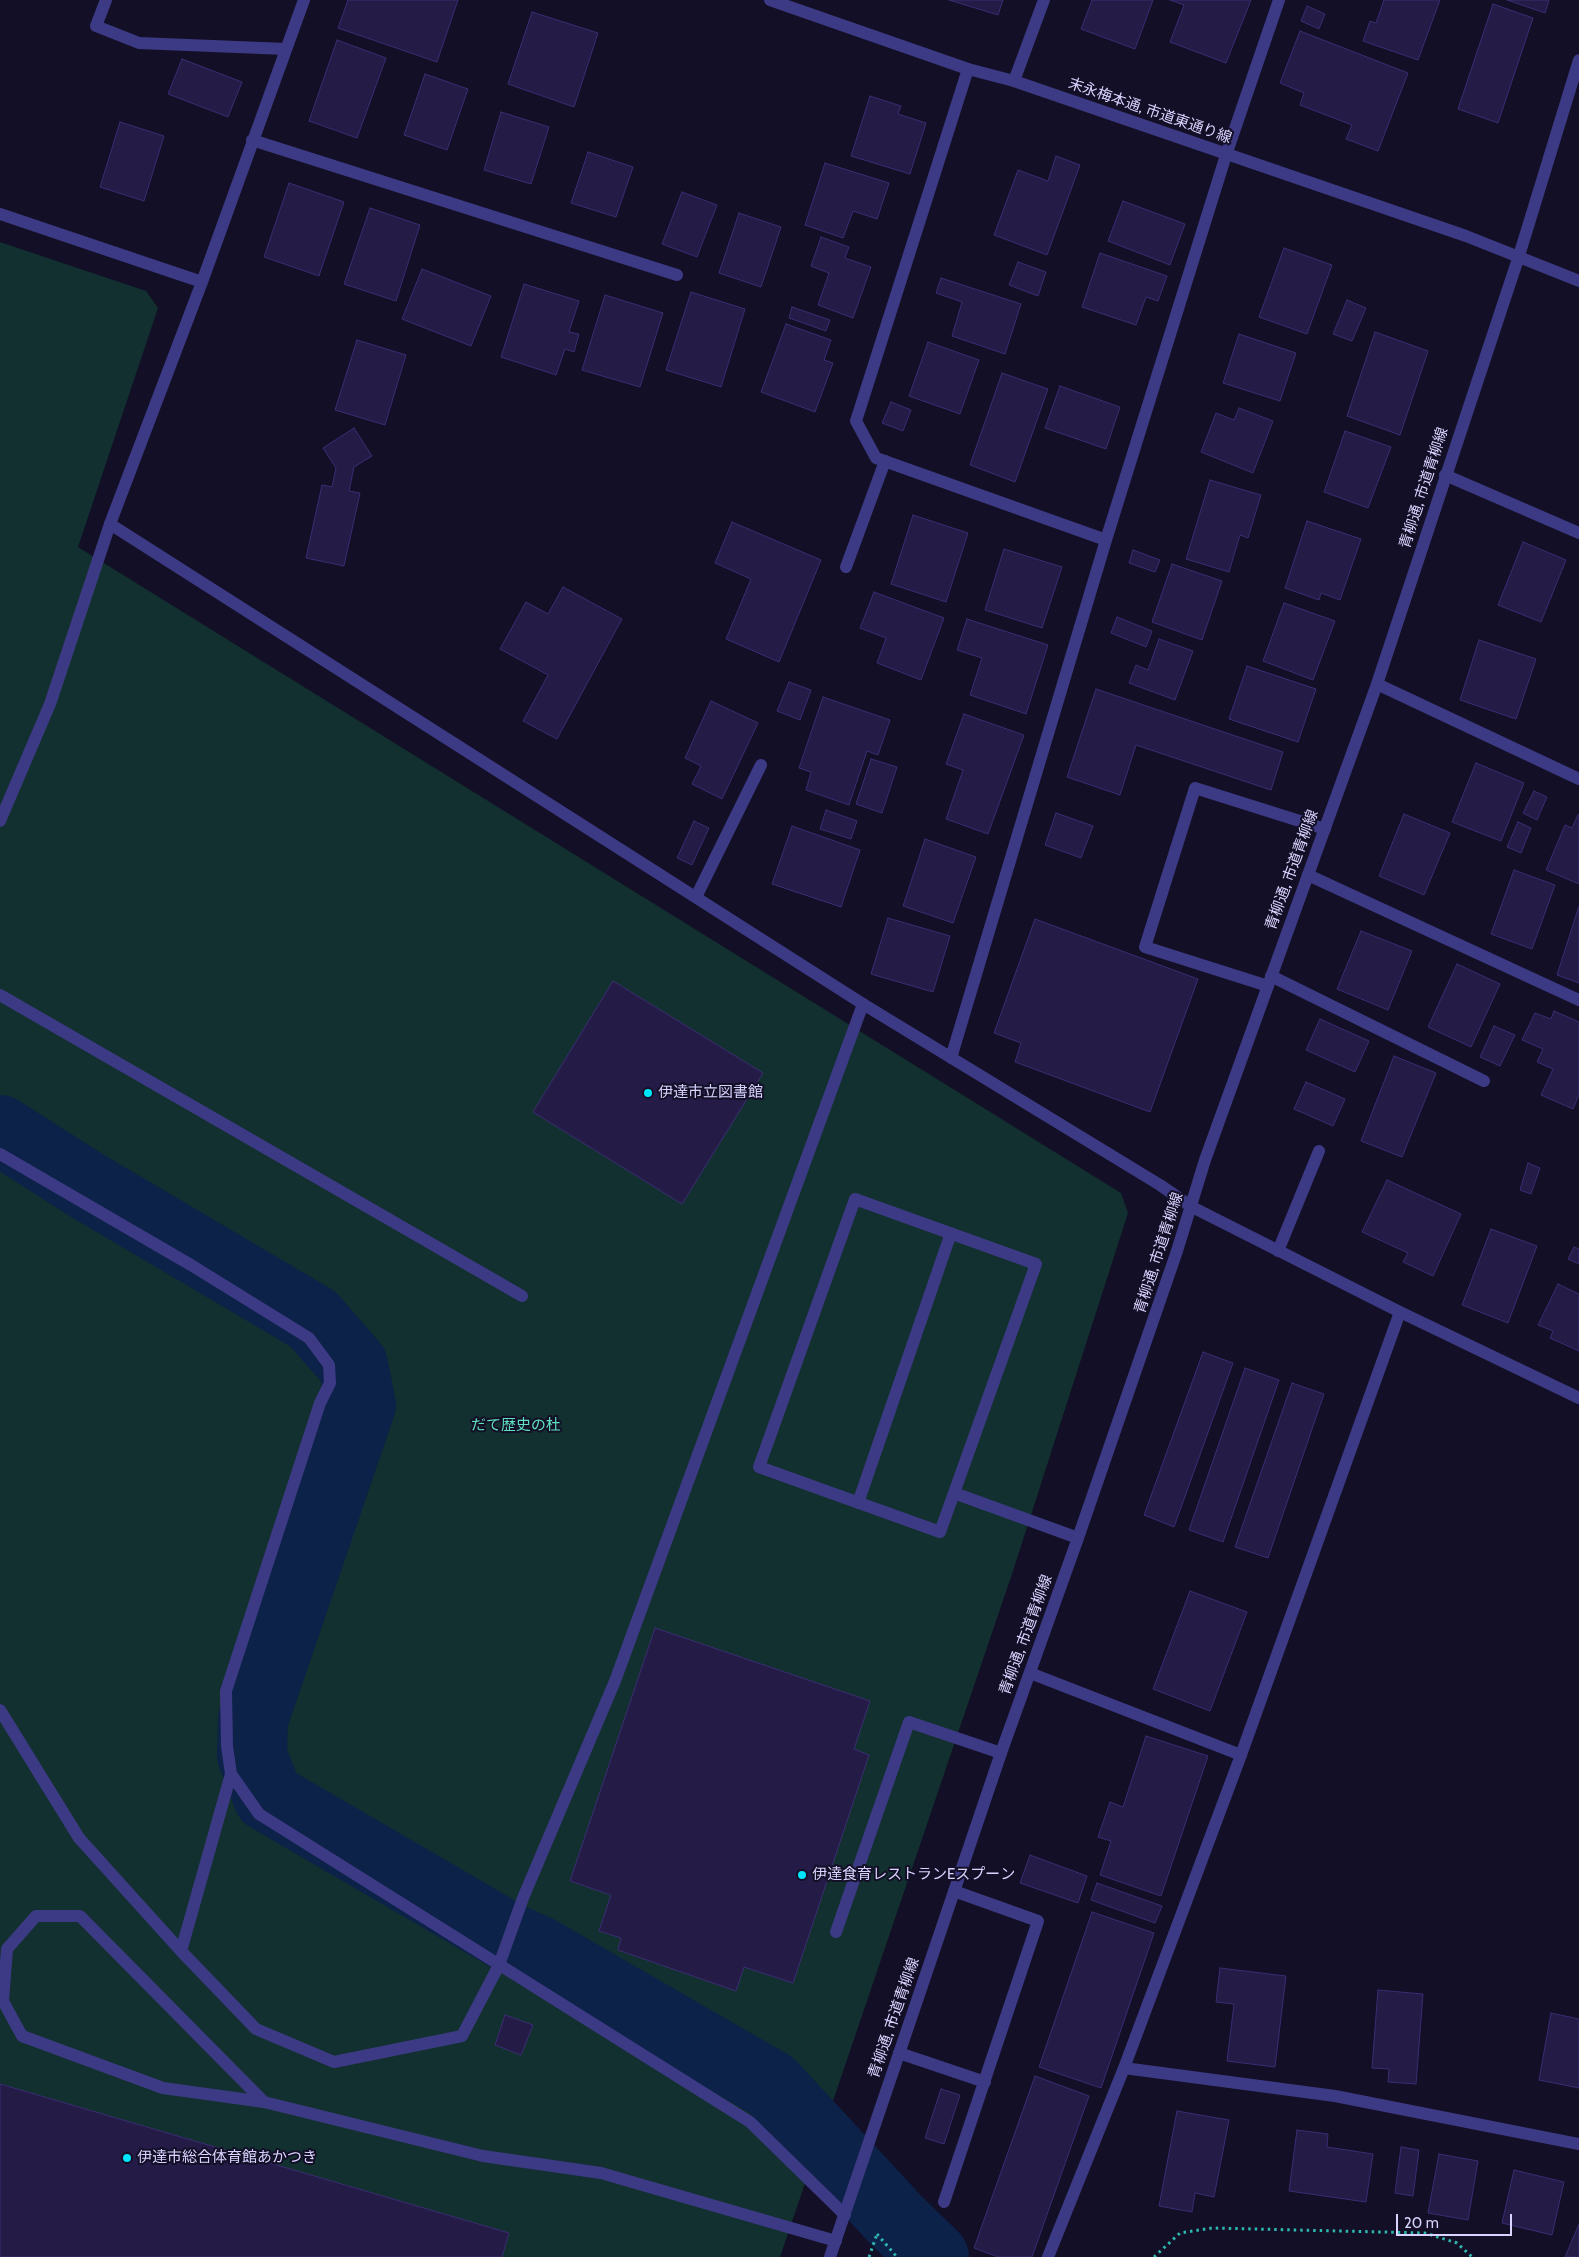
<!DOCTYPE html>
<html>
<head>
<meta charset="utf-8">
<style>
	body { margin:0 }
	#map { position:relative; width:1579px; height:2257px; overflow:hidden; background:#130f26; font-family:Cabin,sans-serif }
	canvas { display:block }
	.scale { position:absolute; left:1396px; top:2214px; width:116px; height:22px; box-sizing:border-box; border:2px solid #d9d4ff; border-top:0; padding-left:6px; font-size:15px; line-height:18px; white-space:nowrap; color:#d9d4ff; -webkit-text-stroke:4px #130f26; paint-order:stroke }
</style>
</head>
<body>
<div id="map">
<canvas width="1579" height="2257"></canvas>
<div class="scale">20 m</div>
</div>
<script>
const c = document.querySelector('canvas').getContext('2d');
c.lineJoin = 'round';
function fillPath(path, color) { c.fillStyle = color; c.fill(path, 'evenodd'); }
const shape = rows => new Path2D(rows.map(r => 'M' + r).join(''));
function strokePath(path, color, width, dash) { c.strokeStyle = color; c.lineWidth = width; c.lineCap = dash ? 'butt' : 'round'; c.setLineDash(dash || []); c.stroke(path); }
function write(font, color, halo, rows, align = 'center') {
  c.font = font + ' Cabin,"Noto Sans JP",sans-serif'; c.lineWidth = 4; c.setLineDash([]); c.textBaseline = 'middle'; c.strokeStyle = halo; c.fillStyle = color; for (const [text, x, y, turn = 0] of rows) {
    c.save(); c.translate(x, y); c.rotate((+turn || 0) * Math.PI / 180); c.textAlign = isNaN(turn) ? turn : align; if (halo) c.strokeText(text, 0, 0); c.fillText(text, 0, 0); c.restore();
  }
}
const green = shape([
	[0,242,146,291,158,308,78,547,1121,1193,1128,1213,1013,1571,780,2257,0,2257]
]);
const river = shape([
	[0,1130,86,1185,313,1319,353,1365,361,1405,253,1720,252,1755,268,1797,510,1938,539,1951,771,2085,896,2220,934,2257]
]);
const building = shape([
	[348,0,458,0,437,62,338,28,348,0],
	[949,0,1003,0,998,15,949,0],
	[1092,0,1153,0,1135,49,1081,29,1092,0],
	[1170,0,1251,0,1226,63,1170,42,1184,5,1170,0],
	[1384,0,1440,0,1418,60,1363,41,1370,21,1376,23,1384,0],
	[1507,0,1549,0,1545,13,1507,0],
	[1493,4,1533,18,1498,123,1458,109,1493,4],
	[1307,6,1325,14,1319,29,1301,21,1307,6],
	[532,12,598,33,574,107,508,84,532,12],
	[1300,31,1408,73,1378,151,1346,139,1352,125,1300,105,1304,93,1280,83,1300,31],
	[337,40,386,58,357,138,309,121,337,40],
	[182,59,242,82,228,117,168,94,182,59],
	[425,74,468,89,447,150,404,135,425,74],
	[870,96,901,106,898,114,926,123,910,174,851,156,870,96],
	[501,112,549,127,531,184,484,170,501,112],
	[120,122,164,136,144,201,100,187,120,122],
	[588,152,633,167,616,217,571,203,588,152],
	[1056,156,1080,165,1047,255,994,235,1018,170,1048,181,1056,156],
	[825,163,889,183,877,219,853,211,843,238,805,225,825,163],
	[289,183,344,202,319,276,264,257,289,183],
	[682,192,717,205,697,257,662,244,682,192],
	[1123,201,1185,224,1170,265,1108,241,1123,201],
	[370,208,420,225,396,301,344,284,370,208],
	[739,213,781,227,761,287,719,273,739,213],
	[821,237,849,247,845,258,871,267,853,318,818,305,829,273,811,266,821,237],
	[1284,248,1332,265,1307,334,1259,317,1284,248],
	[1100,253,1167,276,1158,301,1146,297,1136,325,1082,307,1100,253],
	[1018,262,1046,272,1038,296,1009,285,1018,262],
	[422,269,491,296,471,346,402,319,422,269],
	[941,278,1021,304,1005,354,952,336,962,302,936,293,941,278],
	[524,284,579,301,569,332,579,334,574,352,565,349,556,375,501,357,524,284],
	[691,292,745,309,721,387,666,370,691,292],
	[605,295,663,313,640,387,582,370,605,295],
	[1347,300,1366,308,1352,341,1333,334,1347,300],
	[792,307,830,320,826,331,789,318,792,307],
	[786,324,831,340,824,360,833,363,815,412,761,392,786,324],
	[1375,332,1428,351,1400,435,1347,416,1375,332],
	[1239,334,1296,353,1280,401,1223,383,1239,334],
	[357,340,406,355,385,425,335,410,357,340],
	[928,342,979,360,960,414,909,396,928,342],
	[1002,373,1048,389,1015,482,970,465,1002,373],
	[1060,386,1120,407,1106,449,1045,428,1060,386],
	[891,402,911,410,903,431,882,423,891,402],
	[1239,408,1273,421,1253,473,1201,452,1216,413,1234,420,1239,408],
	[354,428,372,456,354,467,349,491,360,493,344,566,306,558,322,485,332,487,336,468,323,448,354,428],
	[1345,431,1391,447,1368,508,1324,492,1345,431],
	[1210,480,1261,495,1248,538,1240,535,1229,572,1186,559,1210,480],
	[913,515,968,533,946,602,891,584,913,515],
	[1307,521,1361,539,1340,600,1321,593,1319,600,1285,588,1307,521],
	[732,522,821,560,779,662,726,639,751,579,715,563,732,522],
	[1523,542,1566,560,1541,622,1498,605,1523,542],
	[1004,549,1062,567,1042,628,985,610,1004,549],
	[1133,550,1160,560,1155,572,1129,563,1133,550],
	[1172,564,1222,581,1202,640,1152,622,1172,564],
	[563,587,622,619,557,739,523,721,548,675,500,649,526,602,548,614,563,587],
	[874,592,944,618,921,680,877,663,886,638,860,628,874,592],
	[1284,603,1335,621,1313,680,1263,661,1284,603],
	[1117,617,1152,631,1146,647,1111,633,1117,617],
	[967,619,1048,645,1026,714,970,695,982,658,957,650,967,619],
	[1159,639,1193,651,1175,700,1129,683,1136,665,1148,670,1159,639],
	[1479,640,1536,659,1516,719,1460,700,1479,640],
	[1247,666,1316,689,1298,742,1229,719,1247,666],
	[789,682,811,690,800,720,777,711,789,682],
	[1096,689,1283,752,1271,790,1136,745,1120,795,1067,777,1096,689],
	[823,697,890,720,878,755,867,751,849,805,806,790,811,772,799,768,823,697],
	[711,701,758,723,722,799,692,784,701,766,685,758,711,701],
	[964,714,1024,735,988,834,946,819,963,770,946,764,964,714],
	[871,759,897,767,882,813,856,804,871,759],
	[1476,763,1524,783,1501,841,1452,822,1476,763],
	[1534,791,1547,797,1537,820,1523,813,1534,791],
	[826,810,857,821,851,839,820,829,826,810],
	[1056,813,1093,826,1081,858,1045,845,1056,813],
	[1404,814,1450,833,1424,895,1379,876,1404,814],
	[1578,815,1579,815,1579,884,1546,870,1565,825,1572,828,1578,815],
	[694,821,709,828,692,865,677,858,694,821],
	[1518,822,1531,828,1521,853,1507,847,1518,822],
	[792,826,860,850,841,907,772,884,792,826],
	[925,839,976,857,953,923,903,906,925,839],
	[1514,870,1555,885,1532,949,1491,934,1514,870],
	[1579,906,1579,983,1557,975,1579,906],
	[888,918,950,936,933,992,871,974,888,918],
	[1035,919,1198,979,1150,1112,1015,1062,1021,1043,994,1033,1035,919],
	[1361,931,1412,951,1388,1010,1337,989,1361,931],
	[1457,964,1500,984,1471,1047,1428,1027,1457,964],
	[613,981,763,1073,682,1204,533,1112,613,981],
	[1554,1011,1579,1022,1579,1095,1573,1109,1541,1095,1553,1069,1537,1062,1543,1049,1522,1040,1535,1013,1551,1019,1554,1011],
	[1320,1019,1369,1041,1355,1072,1306,1050,1320,1019],
	[1494,1026,1515,1035,1500,1066,1480,1057,1494,1026],
	[1394,1056,1436,1073,1402,1157,1361,1141,1394,1056],
	[1306,1082,1345,1099,1333,1126,1294,1109,1306,1082],
	[1528,1163,1540,1168,1531,1194,1520,1190,1528,1163],
	[1387,1180,1461,1214,1433,1276,1403,1262,1408,1253,1362,1232,1387,1180],
	[1491,1229,1537,1246,1508,1323,1462,1305,1491,1229],
	[1574,1247,1579,1249,1579,1264,1568,1259,1574,1247],
	[1558,1284,1579,1294,1579,1351,1550,1338,1553,1331,1538,1325,1558,1284],
	[1203,1352,1233,1363,1174,1527,1144,1515,1203,1352],
	[1245,1368,1279,1380,1223,1542,1189,1530,1245,1368],
	[1292,1383,1324,1394,1268,1558,1235,1547,1292,1383],
	[1190,1591,1247,1612,1210,1711,1153,1689,1190,1591],
	[655,1628,870,1701,854,1749,869,1755,793,1983,744,1967,736,1991,618,1950,621,1938,599,1931,611,1895,570,1881,655,1628],
	[1146,1736,1208,1756,1161,1896,1100,1875,1111,1841,1098,1837,1110,1802,1123,1807,1146,1736],
	[1030,1855,1087,1876,1078,1903,1020,1883,1030,1855],
	[1097,1883,1162,1906,1155,1923,1091,1900,1097,1883],
	[1092,1912,1154,1933,1101,2088,1039,2067,1092,1912],
	[1220,1968,1286,1976,1275,2067,1227,2061,1234,2004,1216,2002,1220,1968],
	[1378,1990,1423,1994,1416,2084,1388,2082,1389,2069,1372,2068,1378,1990],
	[1551,2013,1579,2019,1579,2088,1539,2080,1551,2013],
	[505,2015,533,2025,521,2055,495,2045,505,2015],
	[1035,2076,1089,2096,1032,2257,998,2257,974,2248,1035,2076],
	[0,2084,509,2233,502,2257,0,2257,0,2084],
	[941,2089,960,2095,944,2144,925,2138,941,2089],
	[1177,2111,1229,2120,1214,2197,1195,2193,1192,2212,1159,2206,1177,2111],
	[1297,2130,1328,2134,1327,2147,1373,2154,1366,2202,1289,2191,1297,2130],
	[1401,2147,1419,2150,1413,2196,1395,2193,1401,2147],
	[1439,2154,1478,2161,1468,2220,1428,2213,1439,2154],
	[1514,2170,1564,2182,1552,2235,1502,2223,1514,2170],
	[1579,2224,1579,2257,1565,2257,1579,2224]
]);
const path = shape([
	[877,2234,897,2257],
	[869,2257,877,2234],
	[1154,2257,1180,2233,1212,2228,1425,2233,1457,2243,1472,2257]
]);
const service = shape([
	[106,0,96,26,139,43,286,49],
	[846,567,885,461],
	[0,821,50,704,110,524],
	[696,897,761,765],
	[1271,976,1484,1081],
	[1268,986,1145,947,1195,788,1325,829],
	[0,995,522,1296],
	[0,1154,191,1265,309,1338,329,1365,330,1383,320,1403,226,1691,227,1746,231,1774,259,1814,750,2122,845,2215],
	[1278,1251,1319,1151],
	[954,1493,940,1532,759,1467,855,1199,1036,1264,954,1493,1078,1538],
	[858,1503,951,1233],
	[1030,1673,1241,1755],
	[0,1710,79,1838,181,1951,256,2029,334,2062,462,2036,499,1965,523,1898,615,1681,863,1004],
	[836,1932,909,1722,1001,1753],
	[181,1951,231,1774],
	[899,2053,985,2082],
	[264,2102,80,1916,36,1916,7,1949,3,2001,22,2036,163,2088,264,2102,483,2156,601,2173,836,2241],
	[944,2202,1038,1921,954,1891]
]);
const minor = shape([
	[304,0,202,282,110,524,863,1004,1160,1185,1192,1207,1400,1312,1579,1398],
	[968,69,856,421,876,458,1106,540],
	[1014,81,1044,0],
	[252,140,677,275],
	[0,214,202,282],
	[1445,475,1579,533],
	[1377,684,1579,779],
	[1308,875,1579,1000],
	[951,1058,1106,540,1226,155,1279,0],
	[1124,2068,1335,2096,1579,2144],
	[1048,2257,1124,2068,1241,1755,1400,1312]
]);
const tertiary = shape([
	[770,0,968,69,1014,81,1466,236,1579,281],
	[830,2257,1001,1753,1078,1538,1177,1251,1205,1160,1377,684,1518,259,1579,60]
]);
const markers = [
	[648,1093,5,"#00e5ff"],
	[802,1875,5,"#00e5ff"],
	[127,2158,5,"#00e5ff"]
];
const streetNames = [
	["末永梅本通, 市道東通り線",1150,111,19],
	["青柳通, 市道青柳線",1424,488,-72],
	["青柳通, 市道青柳線",1292,870,-70],
	["青柳通, 市道青柳線",1159,1253,-72],
	["青柳通, 市道青柳線",1026,1635,-70],
	["青柳通, 市道青柳線",894,2018,-71]
];
const poiNames = [
	["伊達市立図書館",658,1093],
	["伊達食育レストランEスプーン",812,1875],
	["伊達市総合体育館あかつき",137,2158]
];
const parkNames = [
	["だて歴史の杜",516,1426]
];
fillPath(green, '#12302f');
strokePath(river, '#0c2248', 70);
fillPath(building, '#241b47');
strokePath(building, '#3b2d73', 1);
strokePath(path, '#2fb8b0', 3, [2.5, 4]);
strokePath(service, '#3d3a85', 12);
strokePath(minor, '#3d3a85', 12);
strokePath(tertiary, '#3d3a85', 12);
for (const [x, y, r, color] of markers) { const dot = new Path2D(); dot.arc(x, y, r, 0, 2 * Math.PI); c.fillStyle = color; c.fill(dot); strokePath(dot, '#130f26', 2); }
write('15px', '#d9d4ff', '#130f26', streetNames);
write('15px', '#d9d4ff', '#130f26', poiNames, 'left');
write('15px', '#5fe0c0', '#130f26', parkNames);
</script>
</body>
</html>
